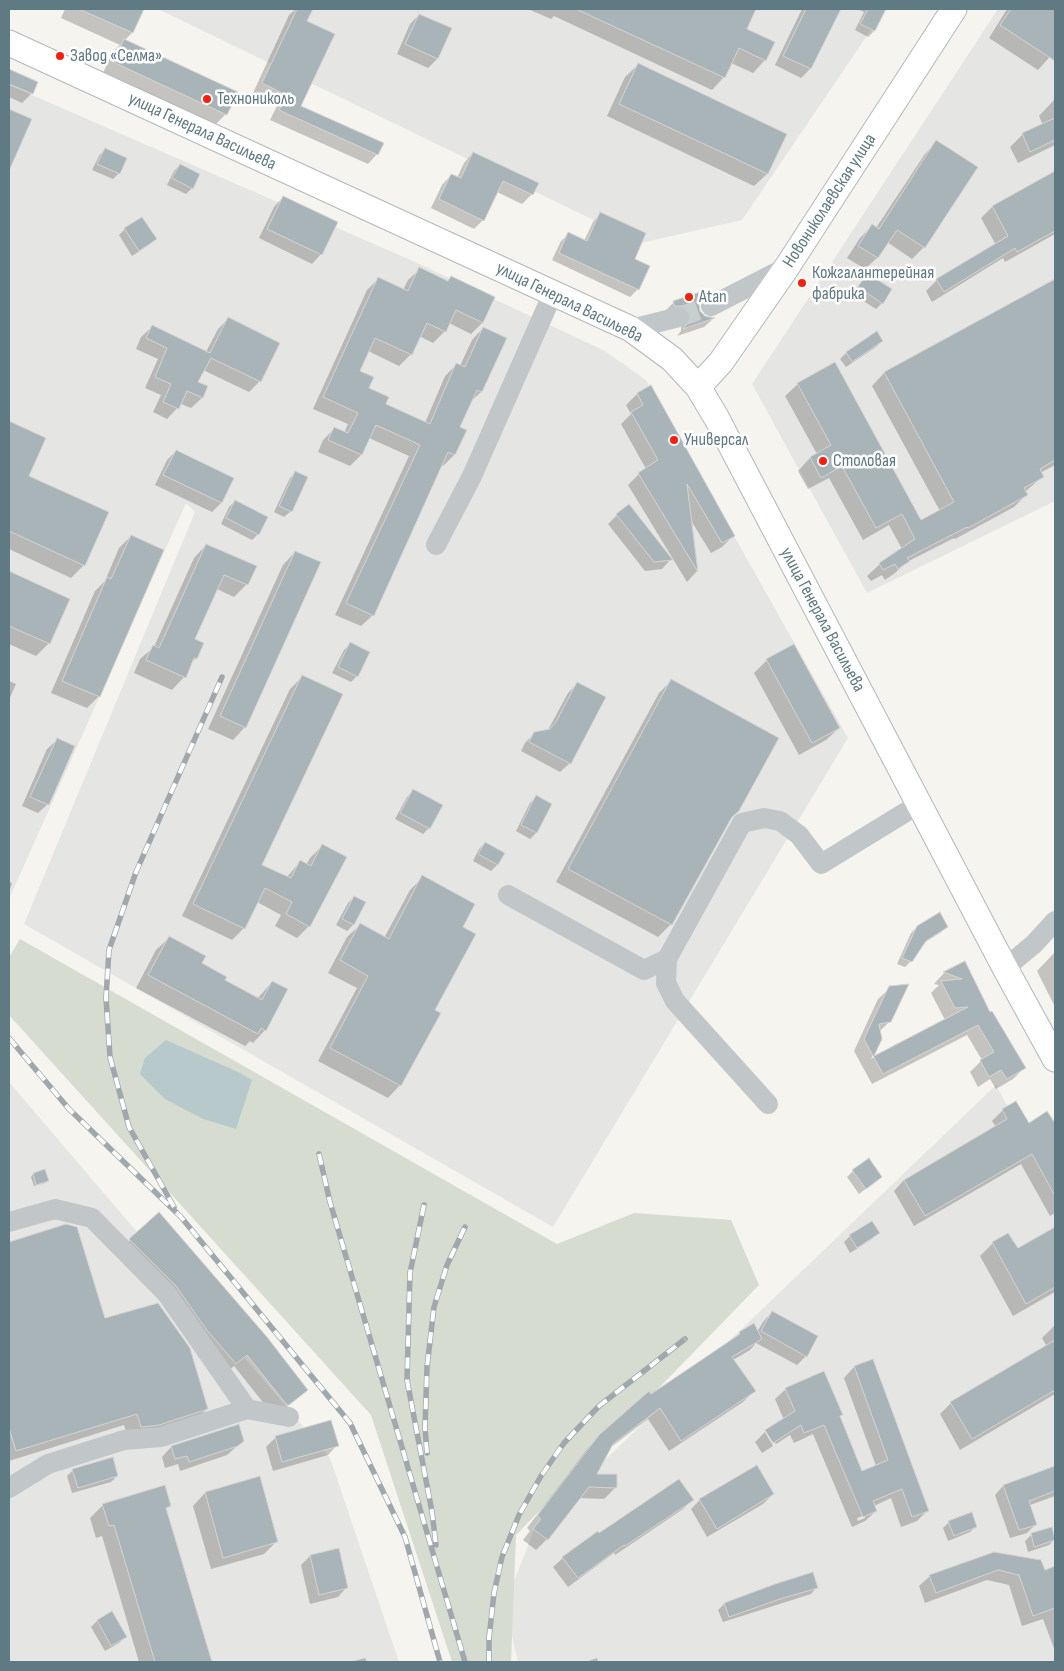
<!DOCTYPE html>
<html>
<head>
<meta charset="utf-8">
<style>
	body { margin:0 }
	#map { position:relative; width:1064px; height:1671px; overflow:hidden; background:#f5f4ef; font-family:"Sofia Sans Condensed",sans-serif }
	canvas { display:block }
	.frame { position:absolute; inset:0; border:10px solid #607a84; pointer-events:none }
</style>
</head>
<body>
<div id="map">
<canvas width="1064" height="1671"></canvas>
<div class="frame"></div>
</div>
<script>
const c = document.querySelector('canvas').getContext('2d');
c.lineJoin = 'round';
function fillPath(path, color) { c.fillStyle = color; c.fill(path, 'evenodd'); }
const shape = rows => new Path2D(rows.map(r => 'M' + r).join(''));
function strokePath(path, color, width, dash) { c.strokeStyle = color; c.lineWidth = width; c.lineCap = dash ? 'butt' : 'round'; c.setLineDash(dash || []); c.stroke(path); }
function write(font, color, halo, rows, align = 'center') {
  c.font = font + ' "Sofia Sans Condensed",sans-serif'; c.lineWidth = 5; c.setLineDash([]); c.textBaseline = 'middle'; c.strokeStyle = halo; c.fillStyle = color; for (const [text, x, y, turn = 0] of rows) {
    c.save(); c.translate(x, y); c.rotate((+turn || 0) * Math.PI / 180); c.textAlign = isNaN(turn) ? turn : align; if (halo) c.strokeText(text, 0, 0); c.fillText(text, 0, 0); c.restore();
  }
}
const built = shape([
	[158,9,885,9,742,220,641,243],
	[998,9,1055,9,1055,501,867,593,752,384],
	[9,85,413,261,605,351,646,380,848,738,553,1227,24,924,195,512,186,503,9,899],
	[9,1082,330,1458,399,1662,9,1662],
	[996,1085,1055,1194,1055,1662,518,1662,505,1605,535,1527]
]);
const green = shape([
	[20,939,557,1244,634,1213,731,1220,759,1285,516,1535,511,1662,452,1662,371,1415,9,1015,9,957]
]);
const water = shape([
	[166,1040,238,1072,252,1080,236,1129,203,1119,165,1099,140,1074,145,1058]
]);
const shadow = shape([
	[65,9,143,9,132,33,124,41,226,114,213,127,102,75,112,53,120,45,61,18],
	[296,9,305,9,311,11,306,22,300,106,377,154,368,164,270,120,278,104,253,93,289,15],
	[528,9,755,9,745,30,765,60,753,73,731,63,724,77,712,90,554,16,551,19],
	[802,9,839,9,810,69,801,78,775,65],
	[857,9,885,9,874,31,868,37,855,30,864,12],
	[1007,9,1055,9,1055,34,1050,42,1055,45,1055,51,1038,70,989,38],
	[419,15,450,29,437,59,428,68,397,54,410,24],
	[638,65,785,135,767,174,754,186,607,116,625,77],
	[9,70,37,83,32,93,22,103,9,97],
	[1055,99,1055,145,1018,163,1010,147,1023,134,1043,125,1039,116],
	[9,110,31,120,9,168],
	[937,142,924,247,912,259,887,242,877,258,865,269,847,258,860,238,872,226,876,228,925,154],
	[105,149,119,173,113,179,92,170,99,156],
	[473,153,537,183,532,194,522,204,497,192,483,220,474,229,431,208,442,185,451,175,457,178,464,163],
	[180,165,192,188,186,194,167,185,174,171],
	[1055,173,1055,234,1005,262,1003,258,932,302,926,291,937,280,996,245,981,218,992,207],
	[283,197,321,254,312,264,259,238,274,207],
	[601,214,633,259,649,266,637,290,630,297,552,260,561,241,569,234,584,241,593,222],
	[125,229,155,239,149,245,132,256,119,235],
	[420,269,447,282,451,277,494,298,482,323,471,334,449,323,445,331,433,343,419,336,411,354,399,366,368,351,358,371,367,389,384,405,425,423,445,376,456,365,460,366,472,340,483,328,506,338,481,392,469,403,458,427,465,431,454,455,443,466,441,465,373,615,361,626,335,615,409,456,369,438,361,455,350,466,318,452,323,440,335,428,344,433,348,424,313,409,367,290,378,279,403,290,408,280],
	[867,275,882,303,876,309,852,294],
	[1055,280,1055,465,1040,473,1042,477,1025,492,1026,495,1014,507,955,539,954,538,905,563,895,573,885,580,882,575,871,581,867,576,880,564,902,549,889,525,863,540,829,478,808,489,798,471,810,458,817,454,785,396,798,384,920,521,940,511,872,386,884,373],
	[706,294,699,301,698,305,699,312,704,317,713,319,704,327,677,336,681,331,681,323,665,311,674,302],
	[228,319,278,343,260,381,249,392,203,370,197,382,207,387,202,398,191,408,181,404,167,419,153,412,161,395,145,388,158,359,136,349,141,337,152,327,206,352,218,329],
	[876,333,882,341,876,347,846,367,840,359,846,353],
	[650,387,733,536,722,547,711,553,690,519,697,571,687,582,628,485,639,474,646,469,621,424,631,414,626,405,637,394],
	[9,423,44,439,27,476,84,565,71,578,9,549],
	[176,451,232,478,221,503,212,512,155,485,167,460],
	[296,472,291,511,284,517,274,512,290,478],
	[235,501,266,517,258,534,252,540,221,524,229,507],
	[617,515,671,559,662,569,645,571,608,524],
	[131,536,99,696,87,708,51,693,95,591,105,581,119,548],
	[206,545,247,584,234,597,217,589,194,640,196,658,191,663,184,677,172,690,134,673,140,659,154,647,194,558],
	[295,552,245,727,233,740,208,729,283,565],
	[9,572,69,599,49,643,36,656,9,644],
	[350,644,357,676,351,682,332,673,344,650],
	[793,645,839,728,826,740,799,755,754,673,767,660],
	[302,677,260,865,286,878,300,862,306,865,310,858,322,846,309,926,297,938,275,926,281,915,257,902,244,928,232,940,182,916,290,689],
	[9,681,16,684,9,700],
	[671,681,728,821,671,924,658,937,556,882,659,693],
	[578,683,570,763,560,772,521,751,525,743,535,733,548,730,568,693],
	[57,740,48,804,38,813,22,806,47,749],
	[413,791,429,828,423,834,395,819,407,797],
	[536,797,551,804,536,833,530,839,516,831,530,803],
	[485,843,497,865,491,871,473,861,479,849],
	[423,877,461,927,434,1010,400,1085,388,1098,318,1061,357,988,328,973,347,937,360,925,384,938,410,890],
	[9,882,12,883,9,892],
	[354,897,365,903,353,925,347,931,336,925,348,903],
	[917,927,946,927,940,933,922,944,911,961,905,967,897,964,911,933],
	[169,938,223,981,257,999,272,982,265,1030,253,1043,250,1041,245,1046,136,988,156,950],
	[1055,952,1055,1007,1037,971],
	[964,963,990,1013,1024,1068,1013,1079,996,1089,990,1079,978,1087,970,1072,982,1060,967,1035,872,1084,854,1051,878,999,890,988,890,1021,879,1032,881,1039,871,1059,945,1020,931,993,939,985,934,984,944,973],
	[1003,1110,1029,1125,1047,1113,1055,1126,1055,1135,1049,1142,1055,1154,1055,1213,1050,1216,1021,1164,914,1226,894,1191,904,1180,996,1127,992,1121],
	[853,1171,881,1177,859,1194,847,1177],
	[33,1174,47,1180,45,1183,34,1186,31,1177],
	[66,1225,104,1320,207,1409,194,1421,128,1439,124,1425,9,1461,9,1243],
	[1055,1229,1055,1292,1013,1316,980,1256,993,1243,1018,1250],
	[878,1233,872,1239,850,1253,844,1242,850,1236],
	[130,1240,306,1390,276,1416,274,1416,234,1366,224,1375,118,1251],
	[772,1312,806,1356,797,1365,756,1343,750,1350,733,1360,754,1391,743,1402,669,1451,648,1419,610,1448,595,1475,615,1488,604,1499,579,1498,547,1539,536,1550,523,1540,530,1531,527,1528,588,1448,600,1436,651,1395,731,1341,740,1333,757,1332,763,1322],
	[1055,1325,1055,1394,960,1450,940,1414,951,1403,1047,1347,1042,1338],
	[872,1361,928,1510,917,1521,901,1527,891,1498,874,1506,876,1511,865,1521,852,1527,813,1434,794,1443,790,1435,776,1444,768,1432,765,1432,784,1420,775,1399,786,1389,839,1417,861,1472,876,1466,844,1378,854,1367],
	[865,1515,865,1518,858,1521,857,1518],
	[238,1426,243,1441,227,1455,180,1471,178,1464,165,1468,162,1457,171,1447],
	[765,1432,773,1446,762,1453,755,1442],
	[276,1437,337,1445,328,1455,273,1471,266,1447],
	[1055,1467,1055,1496,1030,1505,1035,1525,1027,1533,1010,1538,995,1495,1003,1486],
	[73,1470,117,1476,111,1482,72,1493,67,1476],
	[259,1478,277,1541,264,1554,211,1569,193,1506,205,1493],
	[773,1494,763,1504,707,1537,691,1509,700,1500],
	[692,1500,683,1509,615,1555,614,1553,568,1587,553,1567,563,1558,599,1535],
	[103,1505,170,1506,165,1510,211,1662,139,1662,102,1536,96,1538,90,1518],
	[949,1522,976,1526,970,1532,948,1541,943,1528],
	[1051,1528,1055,1539,1049,1545,1028,1552,1025,1541,1031,1535],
	[338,1549,347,1587,338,1597,310,1604,301,1565,310,1556],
	[995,1553,1044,1571,1054,1568,1055,1651,1043,1619,1022,1626,1009,1585,987,1580,925,1603,919,1586,930,1576],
	[817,1587,811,1594,723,1622,718,1610,724,1604],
	[112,1613,125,1637,119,1643,105,1651,91,1627,97,1621],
	[365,1658,367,1662,351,1662],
	[597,1658,598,1662,586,1662]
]);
const building = shape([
	[79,9,144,9,133,33,79,9],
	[297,9,313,9,307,21,335,34,301,106,384,143,378,155,279,110,286,95,262,83,297,9],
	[576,9,756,9,747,29,775,42,766,61,739,48,725,78,576,9],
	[806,9,841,9,811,69,783,56,806,9],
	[868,9,886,9,875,31,860,24,868,9],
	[1011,9,1055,9,1055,61,1000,25,1011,9],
	[419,14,452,28,438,59,405,44,419,14],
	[124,39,238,92,227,115,113,62,124,39],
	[638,63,787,134,768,174,619,104,638,63],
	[9,69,38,82,33,94,9,84,9,69],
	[9,109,32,119,9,171,9,109],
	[1055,118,1055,140,1030,152,1022,133,1055,118],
	[936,140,978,167,925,248,897,230,878,258,858,246,872,224,879,229,936,140],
	[105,148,127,158,120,174,97,164,105,148],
	[473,152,539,183,533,195,503,181,484,221,439,199,451,174,461,178,473,152],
	[180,164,200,174,193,189,172,178,180,164],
	[1055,171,1055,231,1017,252,1015,248,944,292,936,279,1008,236,992,206,1055,171],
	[283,196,338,222,322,255,267,229,283,196],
	[600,212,646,233,635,259,650,266,639,290,559,253,568,232,587,241,600,212],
	[142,217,157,239,139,251,124,228,142,217],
	[419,267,448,281,451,276,495,297,483,323,456,310,446,332,427,323,412,355,375,338,360,371,374,377,369,388,389,397,386,404,430,424,456,363,465,367,483,327,507,338,482,392,477,390,460,427,467,430,455,455,448,452,374,616,346,603,420,445,376,425,362,455,328,440,334,427,348,433,358,413,323,397,378,277,408,291,419,267],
	[867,273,892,289,883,304,858,287,867,273],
	[1055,279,1055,460,1040,469,1044,477,1024,488,1028,495,968,528,967,527,907,558,910,561,898,569,895,564,883,570,879,563,915,539,902,514,876,528,842,466,821,478,810,457,831,445,797,383,835,362,921,520,954,502,884,372,1055,279],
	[706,290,708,294,701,299,699,305,700,311,705,316,715,318,683,329,690,321,690,314,687,308,683,306,675,306,673,301,706,290],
	[228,317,280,343,261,382,211,358,198,382,208,386,203,398,187,391,179,409,163,402,171,384,155,377,167,348,146,338,152,325,210,353,228,317],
	[877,331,883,341,852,362,846,352,877,331],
	[651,385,735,536,722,543,687,484,698,572,638,473,658,460,631,412,643,405,637,393,651,385],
	[9,421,46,438,29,476,109,512,85,566,9,531,9,421],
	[176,450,234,478,222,503,163,475,176,450],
	[295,471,308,477,292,512,279,506,295,471],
	[235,500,268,517,259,535,226,518,235,500],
	[629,504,673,560,654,562,616,514,629,504],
	[131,535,164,550,100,697,62,681,107,577,111,579,131,535],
	[206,544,257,566,248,585,224,575,195,639,204,643,197,659,194,658,186,678,146,660,153,645,159,648,206,544],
	[295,551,321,562,246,728,220,716,295,551],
	[9,571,70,599,50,644,9,626,9,571],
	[350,642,370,652,358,677,338,667,350,642],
	[794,644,840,728,812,743,766,659,794,644],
	[302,675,343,694,262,865,291,878,300,860,311,866,322,844,347,857,310,927,286,914,292,902,265,888,245,929,193,904,302,675],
	[671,679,779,738,739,811,732,817,672,925,568,869,671,679],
	[577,682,606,697,571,764,529,742,534,732,550,729,556,722,577,682],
	[57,738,75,746,49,805,30,797,57,738],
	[413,789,443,805,430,829,400,813,413,789],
	[536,795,552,804,537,833,521,825,536,795],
	[485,842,505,853,498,865,478,854,485,842],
	[422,875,475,904,463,927,476,934,435,1010,441,1013,401,1086,330,1048,368,976,340,960,360,923,389,939,422,875],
	[354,896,366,902,354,925,342,919,354,896],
	[940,912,948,927,926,941,912,962,902,958,917,926,940,912],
	[169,936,206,956,202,963,227,977,225,980,262,1000,272,981,288,989,266,1031,261,1028,258,1034,148,975,169,936],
	[965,961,990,1012,992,1011,1026,1068,1007,1079,1001,1070,989,1077,980,1060,994,1052,978,1025,883,1074,864,1039,889,986,909,984,891,1022,879,1024,882,1039,874,1056,968,1007,955,1008,941,981,962,979,943,972,965,961],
	[1016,1101,1029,1123,1047,1111,1055,1123,1055,1196,1032,1154,925,1216,904,1180,1007,1119,1002,1109,1016,1101],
	[869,1158,882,1177,866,1189,852,1170,869,1158],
	[45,1169,49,1181,36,1185,33,1173,45,1169],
	[159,1212,267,1337,308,1390,289,1405,286,1404,247,1355,236,1364,206,1329,176,1286,129,1239,159,1212],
	[872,1221,880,1233,857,1248,849,1235,872,1221],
	[66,1224,77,1227,105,1318,158,1303,190,1348,208,1409,159,1425,141,1427,137,1414,16,1451,9,1428,9,1242,66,1224],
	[1055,1227,1055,1287,1026,1304,992,1242,1008,1233,1018,1248,1055,1227],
	[772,1311,818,1336,807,1357,761,1331,772,1311],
	[754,1323,762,1339,732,1357,756,1391,681,1441,660,1408,613,1444,597,1474,617,1474,617,1488,589,1487,548,1540,533,1529,541,1519,537,1516,599,1435,649,1391,651,1394,740,1334,739,1332,754,1323],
	[1055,1340,1055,1390,972,1439,950,1402,1055,1340],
	[873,1359,929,1511,912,1517,902,1489,873,1501,877,1511,863,1517,824,1425,804,1433,801,1425,773,1443,765,1430,795,1411,785,1388,824,1371,843,1415,840,1416,862,1471,888,1460,854,1366,873,1359],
	[331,1420,339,1446,282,1462,275,1436,331,1420],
	[239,1424,244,1441,238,1446,189,1462,187,1456,175,1459,171,1446,239,1424],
	[113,1457,118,1476,78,1488,72,1469,113,1457],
	[757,1465,774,1494,717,1529,699,1499,757,1465],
	[1055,1466,1055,1491,1029,1501,1037,1525,1019,1530,1003,1485,1055,1466],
	[260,1476,278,1542,223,1558,205,1492,260,1476],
	[679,1479,694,1500,625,1546,624,1545,578,1578,562,1557,598,1531,599,1533,679,1479],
	[165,1485,171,1506,166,1508,212,1662,155,1662,114,1525,109,1526,102,1504,165,1485],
	[972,1512,977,1527,954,1536,948,1521,972,1512],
	[1052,1527,1055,1540,1034,1547,1031,1533,1052,1527],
	[339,1548,348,1588,319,1595,310,1555,339,1548],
	[994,1552,1041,1560,1045,1570,1055,1566,1055,1608,1033,1616,1019,1575,998,1570,936,1593,929,1575,994,1552],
	[813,1572,818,1588,780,1599,729,1617,724,1603,775,1584,813,1572],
	[112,1611,127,1637,111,1646,97,1620,112,1611]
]);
const minorTunnel = shape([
	[679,317,711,306]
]);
const minor = shape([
	[711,306,787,267],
	[631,329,679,317],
	[436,545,472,476,553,293],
	[508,895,644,970,667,959],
	[1005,968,1034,944,1055,921],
	[768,1104,675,1001,666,983,667,959,742,823,764,818,780,821,799,835,821,864,919,804],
	[9,1222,55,1209,92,1218,167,1294,247,1409],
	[9,1488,48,1464,124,1440,161,1437,247,1409,289,1417]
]);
const major = shape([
	[9,43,631,329,672,359,698,387,716,417,1005,968,1055,1059],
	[698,387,721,362,787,267,954,9]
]);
const rail = shape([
	[9,1038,69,1109,181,1217,350,1423,405,1537,440,1662],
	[319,1154,330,1202,465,1662],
	[424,1205,410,1273,407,1380,432,1512,436,1545],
	[174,1207,129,1127,110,1057,106,998,109,950,136,872,222,677],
	[427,1453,425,1428,427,1367,434,1307,447,1265,465,1227],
	[489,1662,489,1638,494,1593,502,1557,519,1515,541,1476,564,1443,599,1406,685,1339]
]);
const markers = [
	[60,56,5,"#f51f0f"],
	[207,99,5,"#f51f0f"],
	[802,283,5,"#f51f0f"],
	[689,297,5,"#f51f0f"],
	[674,440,5,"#f51f0f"],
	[823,461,5,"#f51f0f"]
];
const poiNames = [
	["Завод «Селма»",70,56],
	["Технониколь",217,99],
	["Кожгалантерейная",812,273],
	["фабрика",812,294],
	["Atan",699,297],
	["Универсал",684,440],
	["Столовая",833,461]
];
const streetNames = [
	["улица Генерала Васильева",202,132,25],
	["Новониколаевская улица",830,201,-57],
	["улица Генерала Васильева",569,303,26],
	["улица Генерала Васильева",822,620,62]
];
fillPath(built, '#e5e5e3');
fillPath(green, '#d6dcd0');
fillPath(water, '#b7c9cb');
fillPath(shadow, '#0003');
fillPath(building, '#a9b4b8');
strokePath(building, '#d5d5d3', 1);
strokePath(minorTunnel, '#c8cfcf', 20, [20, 10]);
strokePath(major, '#b1b8bb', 27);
strokePath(minor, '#c1c6c9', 20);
strokePath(major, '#fff', 25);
strokePath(rail, '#9fa8ac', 5.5);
strokePath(rail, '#fff', 4, [11]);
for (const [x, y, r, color] of markers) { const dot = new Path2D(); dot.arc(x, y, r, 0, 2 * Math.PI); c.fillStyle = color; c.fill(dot); strokePath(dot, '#fff', 2); }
write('18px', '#607a84', '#fff', poiNames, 'left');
write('18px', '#607a84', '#fff', streetNames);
</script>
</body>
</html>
